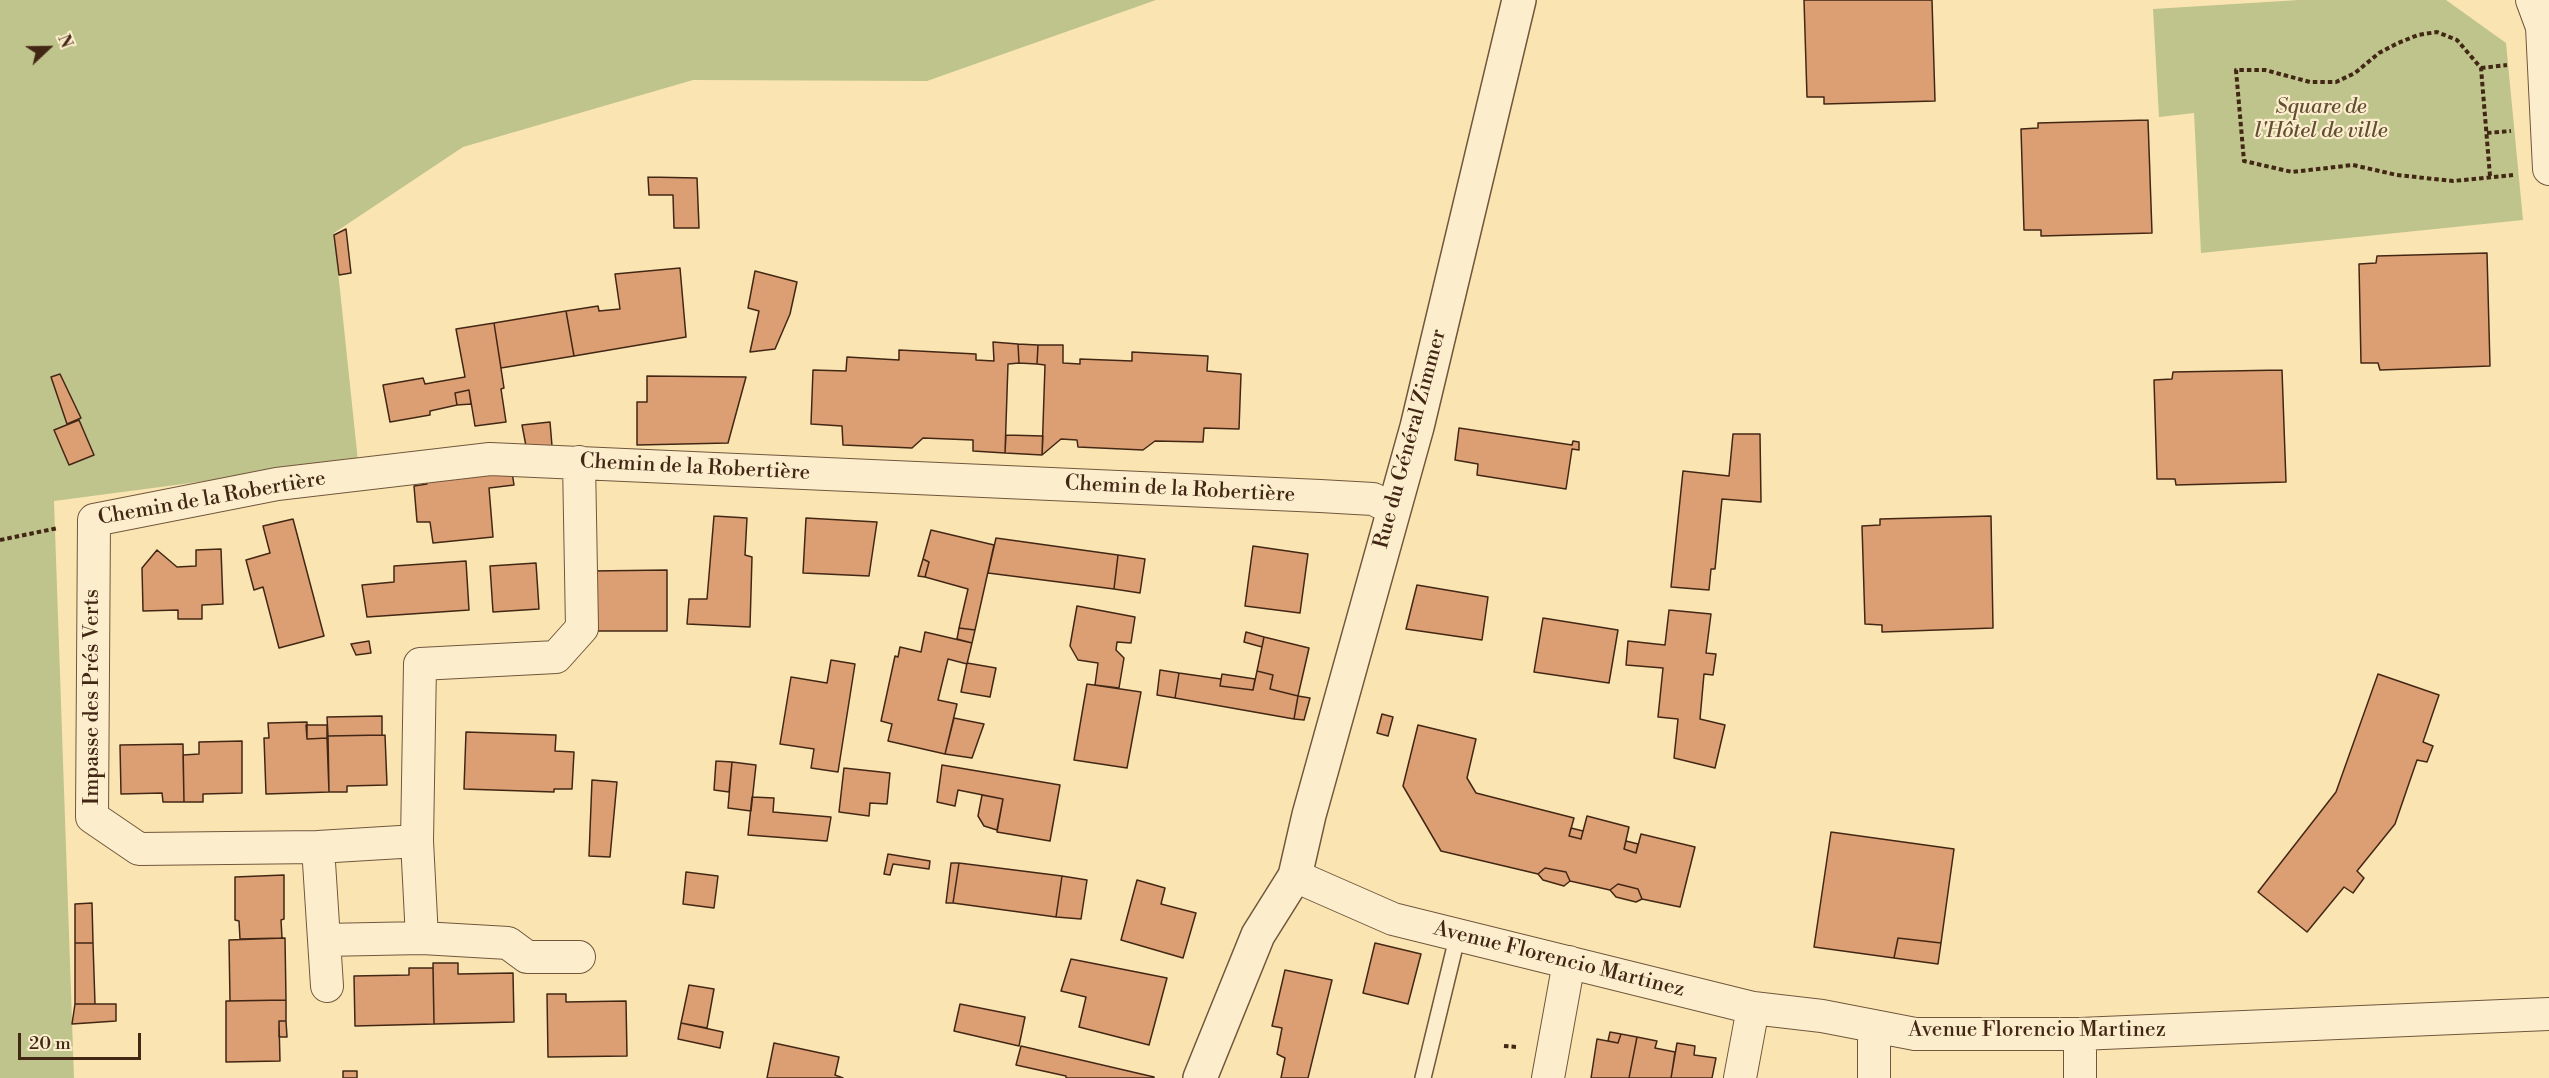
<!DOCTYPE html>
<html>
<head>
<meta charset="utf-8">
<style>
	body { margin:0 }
	#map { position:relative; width:2549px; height:1078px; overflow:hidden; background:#fae5b2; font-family:"Libre Bodoni",serif }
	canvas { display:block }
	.north { position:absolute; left:18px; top:18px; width:60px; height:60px; -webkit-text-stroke:4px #fceecd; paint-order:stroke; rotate:68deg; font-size:16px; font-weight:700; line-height:24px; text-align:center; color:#432715 }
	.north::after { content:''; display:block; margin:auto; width:21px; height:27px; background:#432715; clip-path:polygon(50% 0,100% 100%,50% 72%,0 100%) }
	.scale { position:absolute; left:18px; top:1033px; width:123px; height:27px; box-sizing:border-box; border:3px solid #432715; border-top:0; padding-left:8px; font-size:18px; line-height:21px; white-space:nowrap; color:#432715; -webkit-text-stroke:4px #fceecd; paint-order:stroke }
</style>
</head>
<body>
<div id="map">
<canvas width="2549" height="1078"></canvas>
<div class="north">N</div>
<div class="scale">20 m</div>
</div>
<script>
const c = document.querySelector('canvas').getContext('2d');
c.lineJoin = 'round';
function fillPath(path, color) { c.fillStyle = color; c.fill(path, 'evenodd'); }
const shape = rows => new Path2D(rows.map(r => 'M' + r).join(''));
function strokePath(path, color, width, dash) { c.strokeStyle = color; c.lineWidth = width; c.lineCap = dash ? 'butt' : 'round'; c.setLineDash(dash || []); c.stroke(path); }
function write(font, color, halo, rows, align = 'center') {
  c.font = font + ' "Libre Bodoni",serif'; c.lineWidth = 4.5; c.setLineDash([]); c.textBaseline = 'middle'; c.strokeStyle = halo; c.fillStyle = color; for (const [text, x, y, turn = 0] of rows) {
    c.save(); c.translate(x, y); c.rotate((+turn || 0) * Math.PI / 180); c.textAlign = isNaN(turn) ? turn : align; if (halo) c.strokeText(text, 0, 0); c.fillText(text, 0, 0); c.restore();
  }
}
const green = shape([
	[0,0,1156,0,927,81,693,80,463,147,334,233,358,461,54,501,74,1078,0,1078],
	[2299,0,2446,0,2506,43,2523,220,2201,253,2194,113,2159,117,2153,9]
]);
const building = shape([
	[1804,0,1932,0,1935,101,1824,104,1824,97,1807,97,1804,0],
	[2148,120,2152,233,2041,236,2041,230,2024,230,2021,129,2038,128,2038,123,2148,120],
	[648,177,697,178,699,228,674,228,673,195,649,195,648,177],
	[346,229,351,273,339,275,334,235,346,229],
	[2487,253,2490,366,2380,370,2378,363,2361,363,2359,264,2376,263,2377,256,2487,253],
	[680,268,686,337,574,356,566,311,598,306,599,311,620,309,615,274,680,268],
	[755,271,797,282,790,314,775,349,750,352,759,311,748,308,755,271],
	[566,311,574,356,501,368,494,323,566,311],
	[494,323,504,388,501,389,506,422,475,426,469,390,455,393,457,405,430,411,430,415,390,422,383,385,423,378,425,384,465,377,456,329,494,323],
	[993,342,1018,344,1019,363,1008,364,1005,453,973,451,973,440,923,438,912,448,843,445,842,426,811,424,813,370,846,371,847,357,899,360,899,350,976,354,976,360,994,361,993,342],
	[1018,344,1038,345,1037,364,1019,363,1018,344],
	[1038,345,1063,345,1063,363,1080,364,1080,359,1132,361,1132,352,1208,356,1207,371,1241,374,1239,429,1204,428,1203,442,1155,441,1143,450,1078,447,1077,440,1061,439,1042,455,1045,365,1037,364,1038,345],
	[2282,370,2286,482,2176,485,2175,479,2157,479,2154,380,2172,379,2173,372,2282,370],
	[60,374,81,418,67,424,51,377,60,374],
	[647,376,746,377,728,443,637,445,637,402,647,402,647,376],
	[469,390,471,404,457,405,455,393,469,390],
	[79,420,94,455,69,465,54,430,79,420],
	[550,422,552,446,526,446,522,425,550,422],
	[1459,428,1572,445,1573,441,1579,442,1579,450,1572,449,1566,489,1477,475,1478,464,1455,460,1459,428],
	[1733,434,1760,434,1761,502,1722,499,1715,569,1711,569,1709,590,1671,587,1683,471,1729,476,1733,434],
	[1006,435,1043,436,1042,455,1005,453,1006,435],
	[512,472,514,485,489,488,493,537,433,543,430,522,417,522,414,486,427,484,426,479,512,472],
	[714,516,747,518,745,555,752,557,750,627,687,624,689,599,707,599,714,516],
	[1991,516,1993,628,1882,632,1882,625,1865,624,1862,526,1880,525,1880,519,1991,516],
	[806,518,877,522,869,576,803,573,806,518],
	[293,519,324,636,279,648,263,587,254,590,246,560,270,553,263,526,293,519],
	[931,530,994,545,975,630,959,628,968,589,925,577,929,562,923,559,931,530],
	[996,538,1118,555,1114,589,988,573,996,538],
	[1253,546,1308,554,1300,613,1245,606,1253,546],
	[221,549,223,604,202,605,202,619,178,619,178,610,143,611,142,568,157,550,177,567,196,566,196,550,221,549],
	[1118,555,1145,559,1140,593,1114,589,1118,555],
	[923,559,929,562,925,577,918,576,923,559],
	[466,561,469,610,367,617,362,585,394,582,394,566,466,561],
	[536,563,539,609,493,612,490,566,536,563],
	[667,570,667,631,592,631,592,571,667,570],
	[1417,585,1488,597,1482,640,1406,629,1417,585],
	[1077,606,1135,617,1131,643,1117,642,1116,650,1124,658,1119,688,1095,685,1098,663,1078,660,1070,646,1077,606],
	[1669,610,1711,614,1706,653,1716,654,1713,675,1704,674,1700,719,1725,725,1715,768,1674,758,1678,719,1658,717,1663,668,1626,665,1628,641,1665,645,1669,610],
	[1543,618,1618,630,1609,683,1534,672,1543,618],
	[959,628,975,630,972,643,957,639,959,628],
	[925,632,972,643,967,664,948,659,938,700,957,704,945,754,888,741,892,724,881,721,895,656,898,657,900,647,921,652,925,632],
	[1246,632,1264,637,1262,647,1244,642,1246,632],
	[1264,637,1309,648,1298,696,1270,689,1273,675,1257,671,1264,637],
	[369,641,371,653,356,655,351,644,369,641],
	[831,660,855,664,838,772,811,768,814,749,780,744,791,677,827,683,831,660],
	[967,663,996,668,990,697,961,692,967,663],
	[1160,670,1179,673,1175,698,1157,695,1160,670],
	[1257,671,1273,675,1270,689,1298,696,1294,719,1175,698,1179,673,1221,679,1220,686,1253,690,1257,671],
	[1222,674,1255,679,1253,690,1220,686,1222,674],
	[2378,674,2439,695,2423,742,2433,746,2427,762,2417,760,2395,824,2357,871,2364,878,2353,893,2344,887,2307,932,2258,892,2336,792,2378,674],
	[1087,684,1141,692,1127,768,1074,760,1087,684],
	[1298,696,1310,698,1304,720,1294,719,1298,696],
	[1382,714,1393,717,1388,736,1377,733,1382,714],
	[382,716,382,735,328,736,327,717,382,716],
	[954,718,984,724,972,758,945,754,954,718],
	[307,722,307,739,327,738,329,792,266,794,264,738,269,738,268,723,307,722],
	[306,725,327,725,327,738,307,739,306,725],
	[1418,725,1476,739,1467,778,1476,793,1574,818,1569,836,1581,839,1587,816,1629,827,1624,849,1636,853,1641,834,1695,847,1680,907,1642,899,1638,889,1618,884,1610,890,1570,881,1566,872,1545,868,1538,874,1441,851,1403,786,1418,725],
	[466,732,556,735,555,751,574,752,572,789,554,789,554,792,464,789,466,732],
	[385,735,387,785,347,786,347,792,329,792,328,736,385,735],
	[242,741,242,793,203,794,203,802,184,802,183,755,199,754,199,742,242,741],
	[183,744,184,802,163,802,162,793,121,794,120,745,183,744],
	[716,761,732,762,729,792,714,790,716,761],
	[732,762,756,765,751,811,728,808,732,762],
	[942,765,1060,785,1050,841,997,832,1003,799,958,790,955,806,937,802,942,765],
	[844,768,890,773,887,804,870,803,869,816,839,812,844,768],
	[592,780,617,782,610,857,589,856,592,780],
	[982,795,1003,799,997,830,984,826,978,816,982,795],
	[752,797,774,798,773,812,831,817,827,841,748,835,752,797],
	[1571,828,1583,831,1581,839,1569,836,1571,828],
	[1831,832,1954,849,1941,943,1898,938,1894,958,1814,947,1831,832],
	[1626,841,1638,844,1636,853,1624,849,1626,841],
	[888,854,930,861,929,869,893,864,890,875,884,874,888,854],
	[951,863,959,863,953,903,946,903,951,863],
	[959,863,1062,876,1056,917,953,903,959,863],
	[1545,868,1566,872,1570,881,1564,886,1543,880,1538,874,1545,868],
	[686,872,718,876,714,908,683,904,686,872],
	[284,875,284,919,281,920,282,938,240,939,239,921,235,920,235,877,284,875],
	[1062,876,1087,880,1081,919,1056,917,1062,876],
	[1137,880,1165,888,1161,904,1196,913,1183,958,1121,940,1137,880],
	[1618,884,1638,889,1642,899,1636,902,1616,897,1610,890,1618,884],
	[92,903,93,943,75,943,75,904,92,903],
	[285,938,286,1000,230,1001,229,940,285,938],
	[1898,938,1941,943,1938,964,1894,958,1898,938],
	[75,943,93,943,95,1004,75,1004,75,943],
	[1375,943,1421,954,1408,1004,1363,993,1375,943],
	[1071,959,1167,978,1149,1045,1079,1027,1086,997,1061,991,1071,959],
	[433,963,458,963,458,974,513,973,514,1022,434,1024,433,963],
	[409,968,433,968,434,1024,355,1026,354,976,409,975,409,968],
	[1285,970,1332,980,1308,1078,1281,1078,1285,1058,1277,1054,1282,1028,1272,1026,1285,970],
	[689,985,714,989,707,1028,681,1023,689,985],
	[547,994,566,994,566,1002,626,1001,627,1056,548,1057,547,994],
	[286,1000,286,1021,279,1021,280,1061,226,1062,226,1001,286,1000],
	[75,1004,116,1004,116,1021,72,1024,75,1004],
	[960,1004,1025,1017,1019,1046,954,1031,960,1004],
	[279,1021,286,1021,287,1037,279,1037,279,1021],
	[681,1023,723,1032,720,1048,678,1039,681,1023],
	[1610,1032,1621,1034,1618,1043,1608,1041,1610,1032],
	[1621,1034,1637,1037,1629,1078,1591,1078,1597,1039,1618,1043,1621,1034],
	[1637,1037,1657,1041,1655,1048,1675,1052,1671,1078,1629,1078,1637,1037],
	[774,1043,839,1057,835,1075,843,1078,767,1078,774,1043],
	[1677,1043,1695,1046,1694,1055,1716,1058,1712,1078,1671,1078,1677,1043],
	[1021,1046,1154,1077,1154,1078,1066,1078,1066,1076,1016,1065,1021,1046],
	[343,1071,357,1071,357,1078,343,1078,343,1071]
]);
const path = shape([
	[2481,68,2507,65],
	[2487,133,2511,131],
	[2490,176,2481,68,2457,40,2437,32,2418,35,2398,43,2379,53,2355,73,2336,82,2310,82,2265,70,2236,70,2244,161,2292,172,2353,165,2397,175,2453,181,2513,175],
	[0,540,58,528],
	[1504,1046,1517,1047]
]);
const service = shape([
	[1423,1078,1458,934]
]);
const minor = shape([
	[2532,0,2542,27,2549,169],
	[417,841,420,664,556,657,582,628,579,462],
	[318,847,139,849,92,817,94,520,277,484,490,459,1320,496,1373,499,1394,509],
	[1295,876,1393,919,1753,1008,1822,1016,1915,1034,2080,1034,2549,1014],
	[422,938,417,841,318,847,324,940,422,938,508,943,527,957,579,957],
	[324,940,327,986],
	[1874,1026,1874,1078],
	[1548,1078,1569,962],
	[1740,1078,1753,1008],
	[2080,1078,2080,1034]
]);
const tertiary = shape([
	[1200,1078,1258,935,1295,876,1309,815,1417,427,1519,0]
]);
const parkNames = [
	["Square de",2321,108],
	["l'Hôtel de ville",2321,132]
];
const streetNames = [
	["Rue du Général Zimmer",1411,439,-75],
	["Chemin de la Robertière",695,468,3],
	["Chemin de la Robertière",1180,490,3],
	["Chemin de la Robertière",212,499,-10],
	["Impasse des Prés Verts",93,697,-90],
	["Avenue Florencio Martinez",1559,960,14],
	["Avenue Florencio Martinez",2037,1031]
];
fillPath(green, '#bfc48c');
fillPath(building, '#dc9f74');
strokePath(building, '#432715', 1.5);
strokePath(service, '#71563c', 18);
strokePath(minor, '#71563c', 34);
strokePath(tertiary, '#71563c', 36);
strokePath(path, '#432715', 4, [4.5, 3]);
strokePath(service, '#fceecd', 15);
strokePath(minor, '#fceecd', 32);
strokePath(tertiary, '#fceecd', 33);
write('italic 21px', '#624e33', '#fceecd', parkNames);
write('21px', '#432715', '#fceecd', streetNames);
</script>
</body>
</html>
